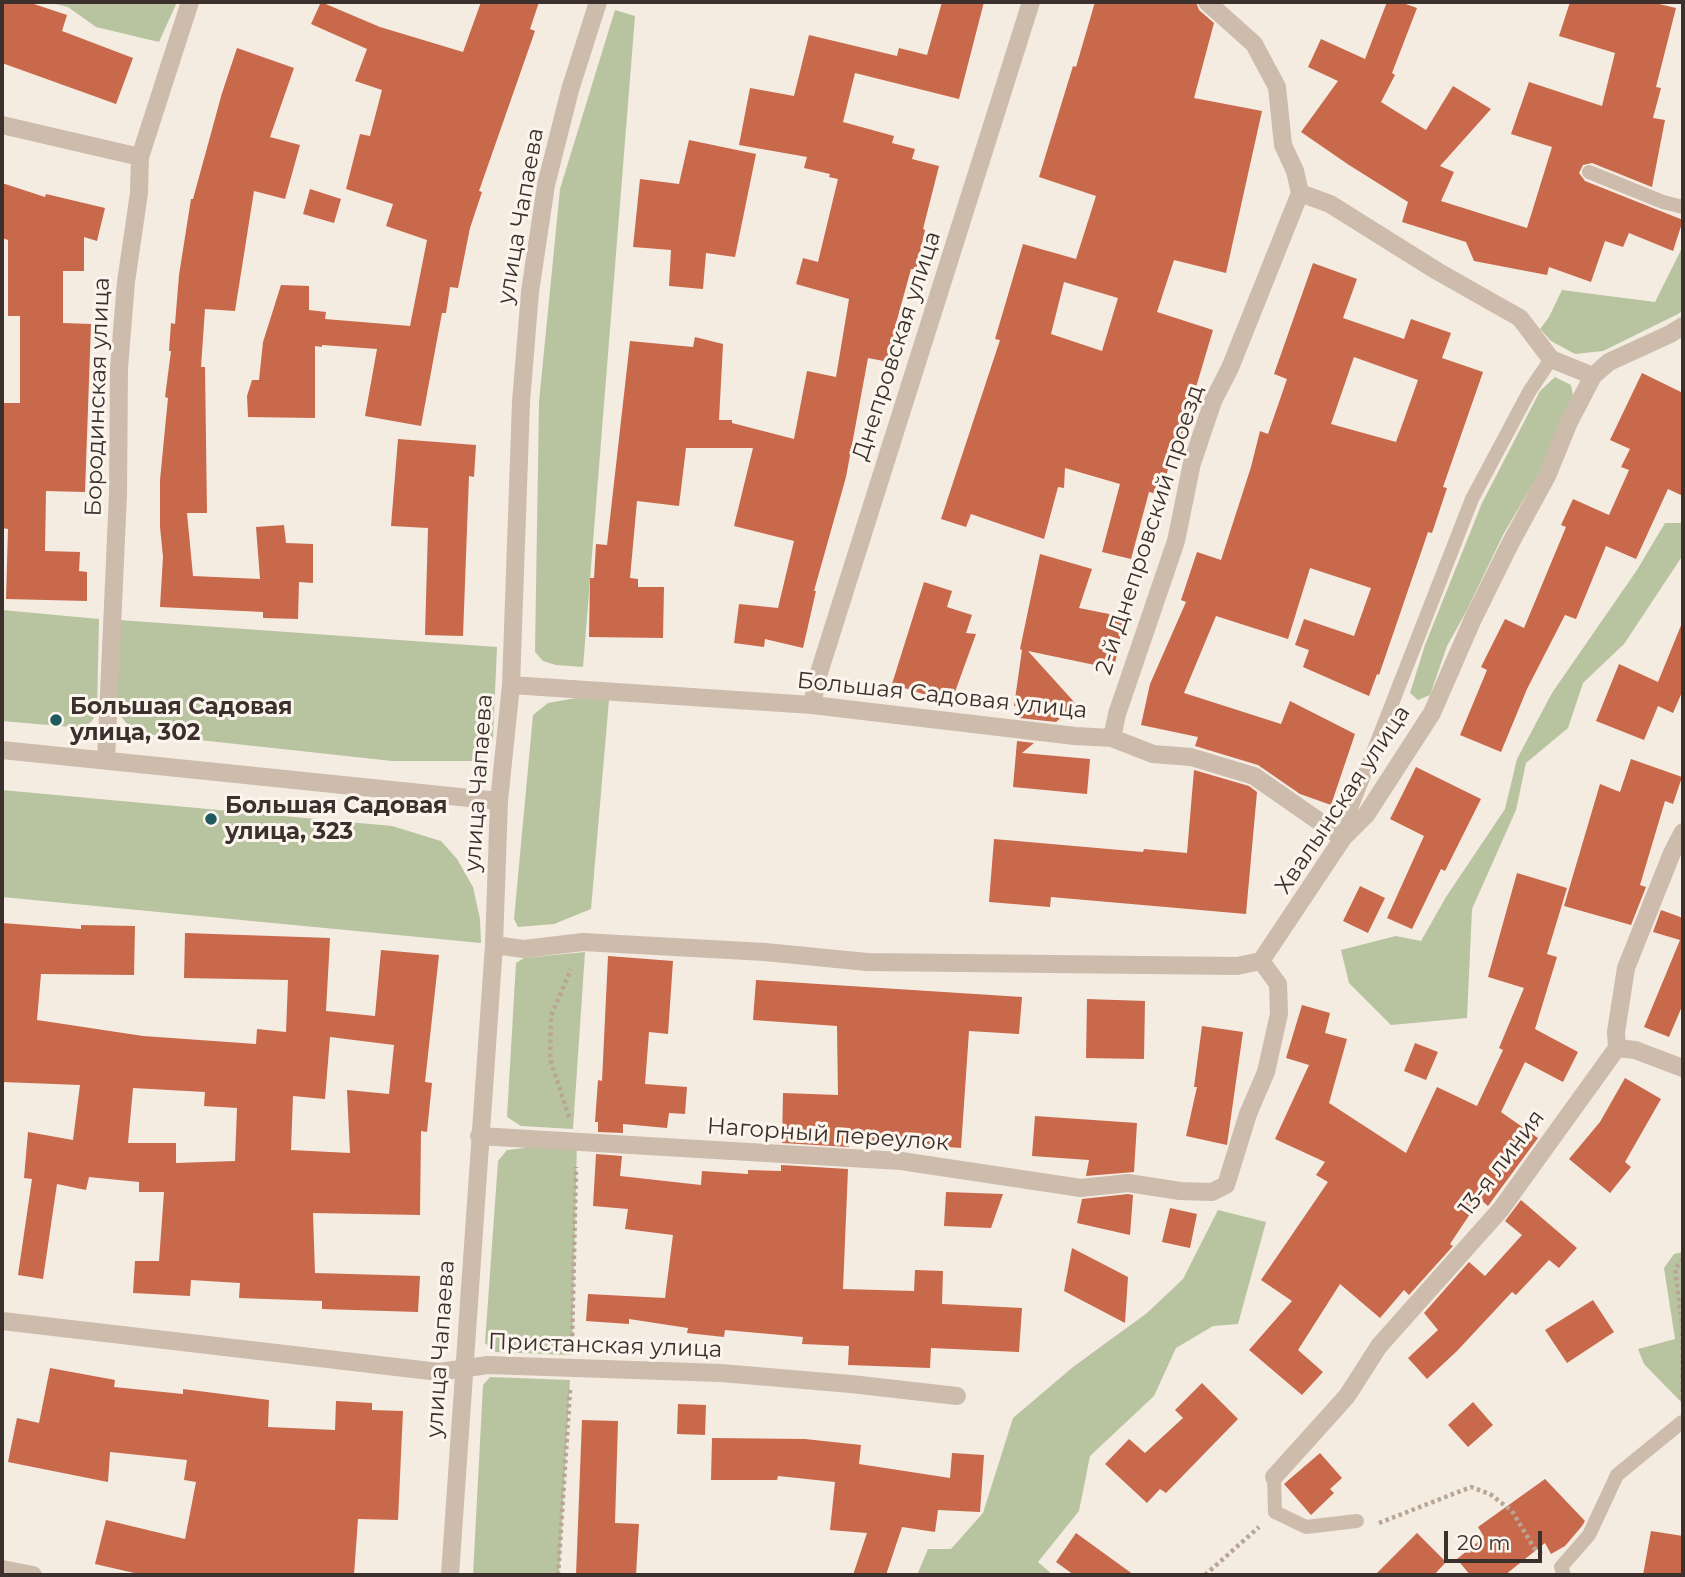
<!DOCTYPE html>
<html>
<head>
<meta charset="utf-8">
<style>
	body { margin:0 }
	#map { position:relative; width:1685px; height:1577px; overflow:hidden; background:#f4ebe1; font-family:Montserrat,sans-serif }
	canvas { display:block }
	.frame { position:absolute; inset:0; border:4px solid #3b302b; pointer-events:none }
	.scale { position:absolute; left:1444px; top:1531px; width:98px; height:32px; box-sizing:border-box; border:4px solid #3b302b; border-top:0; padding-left:9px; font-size:21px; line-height:24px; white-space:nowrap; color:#3b302b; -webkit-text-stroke:5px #fbf5ee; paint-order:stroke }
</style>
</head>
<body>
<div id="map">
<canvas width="1685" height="1577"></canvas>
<div class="frame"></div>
<div class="scale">20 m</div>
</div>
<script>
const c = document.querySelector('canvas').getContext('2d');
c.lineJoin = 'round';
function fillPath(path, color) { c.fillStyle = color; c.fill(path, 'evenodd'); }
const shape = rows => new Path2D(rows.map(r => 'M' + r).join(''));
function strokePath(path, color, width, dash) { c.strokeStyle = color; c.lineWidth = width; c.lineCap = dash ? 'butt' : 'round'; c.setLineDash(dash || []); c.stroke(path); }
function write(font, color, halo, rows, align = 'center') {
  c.font = font + ' Montserrat,sans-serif'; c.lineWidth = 6; c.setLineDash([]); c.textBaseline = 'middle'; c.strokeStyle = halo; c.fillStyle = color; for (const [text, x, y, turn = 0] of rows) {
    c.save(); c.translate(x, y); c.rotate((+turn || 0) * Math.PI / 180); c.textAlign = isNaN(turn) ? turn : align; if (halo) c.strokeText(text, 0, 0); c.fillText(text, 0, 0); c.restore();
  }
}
const green = shape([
	[47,2,177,2,159,42,96,27,68,7],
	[615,10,635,16,583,667,556,665,543,661,535,652,539,402,560,189],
	[1683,246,1683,310,1678,314,1603,351,1575,354,1551,341,1540,329,1549,317,1562,290,1655,302],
	[1555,377,1571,385,1574,401,1539,473,1503,535,1466,612,1447,646,1430,695,1418,700,1410,693,1425,645,1482,503,1540,391],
	[1665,523,1683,523,1683,555,1624,644,1583,683,1568,728,1526,763,1516,810,1472,909,1467,1018,1391,1025,1349,983,1341,950,1396,936,1421,941,1446,897,1505,809,1517,759,1552,693,1637,570],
	[2,610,99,619,97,711,92,721,83,728,2,721],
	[119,620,497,647,493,737,488,748,477,761,392,761,135,733,117,712],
	[582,697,609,700,591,909,554,924,518,927,514,919,533,715,548,703],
	[2,790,392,826,441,841,457,859,473,887,480,919,481,943,2,897],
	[585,952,573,1129,521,1126,507,1117,516,963,524,958],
	[577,1142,572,1355,496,1352,485,1343,498,1161,507,1150],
	[1218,1210,1266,1222,1238,1324,1213,1326,1176,1348,1154,1396,1090,1456,1079,1511,1038,1562,1053,1575,917,1575,928,1549,951,1549,983,1513,1013,1418,1073,1367,1147,1313,1183,1279],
	[1683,1252,1682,1269,1683,1404,1644,1364,1638,1349,1675,1339,1664,1268,1674,1254],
	[490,1377,570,1380,559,1575,473,1575,483,1385]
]);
const building = shape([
	[2,2,28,2,67,15,62,31,133,58,116,104,2,63],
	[321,2,380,27,463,52,481,2,539,2,530,29,535,31,479,191,482,192,470,228,458,288,450,287,446,313,442,313,421,426,365,416,377,349,322,345,322,347,315,346,315,418,248,417,247,396,252,380,259,380,263,342,281,285,309,286,309,310,326,312,325,319,410,326,427,240,386,226,393,204,346,189,360,134,370,136,382,90,355,81,367,49,311,24],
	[942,2,984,2,959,99,855,73,843,122,894,136,892,143,915,149,912,159,939,166,923,229,925,230,916,270,911,269,895,327,889,362,868,358,846,477,814,591,816,591,803,648,765,639,764,647,734,643,739,604,778,608,794,541,734,526,753,448,686,448,679,506,637,501,630,578,638,579,638,587,664,587,663,638,589,637,590,578,594,578,596,544,607,545,630,341,693,347,695,337,723,344,719,420,732,420,732,423,794,439,807,371,836,377,849,299,796,284,803,258,818,262,838,179,829,177,830,174,804,168,807,157,739,145,750,88,794,96,809,35,897,56,899,48,927,55],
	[1095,2,1196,2,1199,10,1214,23,1194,98,1262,111,1226,273,1174,260,1157,312,1213,330,1180,441,1176,440,1161,495,1149,492,1131,559,1102,552,1120,484,1065,468,1064,488,1058,487,1044,539,971,514,966,527,941,519,1000,340,995,339,1023,244,1076,259,1096,196,1039,177,1073,66,1076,67],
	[1064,282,1118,298,1102,351,1051,334],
	[1387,2,1400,2,1417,8,1392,73,1395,75,1381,102,1426,130,1453,86,1491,109,1440,166,1454,172,1441,201,1527,228,1552,147,1511,134,1529,82,1602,106,1615,53,1559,36,1570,2,1651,2,1676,8,1656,87,1661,88,1653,118,1665,120,1652,187,1592,163,1583,165,1579,173,1585,181,1683,220,1673,251,1629,233,1623,247,1605,241,1591,282,1549,267,1547,275,1474,261,1466,242,1402,222,1408,202,1349,165,1301,132,1338,81,1308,67,1321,39,1365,59],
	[237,48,294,68,270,137,300,145,285,199,254,191,235,311,205,309,201,367,205,367,207,513,187,513,193,576,260,579,256,527,284,525,286,543,313,544,313,583,299,582,298,619,263,618,263,612,160,607,163,557,160,527,160,480,168,398,165,397,171,351,169,351,171,323,175,324,179,275,191,199,193,199,222,93],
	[689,140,756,154,735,257,706,253,703,289,669,286,671,250,633,247,640,179,679,184],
	[2,183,45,197,46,194,105,208,97,241,84,237,84,271,63,271,63,323,91,324,85,492,46,491,45,551,80,552,79,571,87,572,87,601,6,599,8,529,2,528,2,403,20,403,20,316,8,316,8,240,2,238],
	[310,189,341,199,334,223,303,214],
	[1313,263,1357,279,1343,318,1404,339,1411,319,1451,333,1442,358,1483,372,1443,487,1447,488,1432,533,1428,532,1379,675,1377,674,1369,696,1303,667,1309,650,1295,645,1304,619,1354,636,1371,588,1310,568,1288,639,1216,616,1184,693,1281,724,1290,701,1355,734,1331,805,1300,794,1258,765,1195,746,1198,737,1141,725,1150,684,1186,602,1181,600,1197,552,1221,560,1251,467,1260,431,1268,434,1287,379,1274,374],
	[1354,357,1418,380,1396,442,1331,424],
	[1642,373,1683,393,1683,496,1668,489,1636,559,1606,546,1576,619,1565,615,1527,689,1501,752,1460,735,1487,670,1481,667,1505,619,1524,628,1566,527,1561,525,1573,499,1609,515,1629,470,1621,467,1630,449,1610,440],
	[398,439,476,445,474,477,469,476,463,636,425,635,428,528,391,526],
	[1040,554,1092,569,1079,608,1124,617,1114,669,1028,651,1076,704,1056,722,1019,718,1021,706,1014,706,1022,650,1020,649],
	[924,582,952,591,947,607,972,615,966,633,976,634,951,703,892,684],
	[1682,623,1683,690,1673,713,1658,706,1644,740,1596,721,1619,664,1658,682],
	[1017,741,1034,743,1022,753,1090,759,1087,794,1013,787],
	[1631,759,1682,777,1673,804,1665,801,1640,885,1646,887,1631,925,1564,906,1600,784,1620,792],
	[1416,767,1481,799,1445,871,1441,869,1412,929,1387,918,1424,836,1390,819],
	[1194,770,1249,786,1257,792,1246,914,1051,897,1050,907,989,902,994,839,1143,852,1144,849,1187,853],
	[1517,873,1567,888,1547,954,1557,957,1535,1029,1578,1052,1563,1082,1525,1062,1501,1112,1538,1138,1488,1206,1480,1199,1450,1244,1453,1246,1409,1295,1404,1290,1380,1318,1340,1284,1298,1350,1323,1372,1302,1395,1249,1350,1292,1301,1261,1280,1328,1182,1316,1175,1325,1162,1275,1139,1309,1065,1286,1058,1302,1005,1330,1013,1325,1033,1347,1039,1329,1103,1406,1153,1437,1087,1477,1106,1503,1050,1499,1048,1524,988,1488,977],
	[1360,886,1385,898,1368,933,1343,921],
	[1661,910,1683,918,1683,1004,1669,1037,1644,1027,1680,940,1653,932],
	[2,923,81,929,81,925,135,926,134,975,41,974,37,1020,143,1036,256,1044,257,1029,286,1032,288,980,184,978,185,933,330,938,326,1011,375,1016,381,950,439,955,425,1082,432,1083,427,1132,421,1131,420,1215,313,1213,315,1273,420,1276,418,1312,322,1309,322,1301,239,1298,240,1283,191,1280,190,1296,133,1293,135,1261,159,1261,164,1192,139,1192,139,1182,89,1177,86,1190,57,1184,43,1279,18,1275,32,1179,24,1178,28,1132,73,1140,80,1085,2,1082],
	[330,1037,394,1045,389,1094,347,1090,350,1153,291,1150,293,1096,325,1099],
	[133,1088,205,1092,204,1106,237,1108,235,1161,176,1163,176,1143,128,1143],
	[608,956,673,961,668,1034,649,1032,645,1084,687,1087,685,1114,669,1113,667,1128,623,1124,623,1133,598,1132,598,1122,595,1122,598,1080,602,1081],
	[756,980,1022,997,1019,1034,969,1031,961,1148,906,1144,849,1143,849,1147,782,1143,783,1093,838,1095,837,1026,753,1020],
	[1087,999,1145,1001,1144,1059,1086,1058],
	[1202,1026,1243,1032,1227,1145,1186,1136,1197,1087,1194,1087],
	[1415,1043,1438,1052,1426,1080,1404,1071],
	[1625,1078,1661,1099,1625,1162,1631,1167,1610,1193,1569,1159,1600,1122],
	[1035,1116,1137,1123,1134,1172,1086,1176,1089,1160,1032,1156],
	[596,1154,622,1156,620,1176,701,1185,702,1171,748,1174,748,1170,781,1171,781,1165,848,1169,843,1289,914,1291,915,1270,943,1271,942,1304,1022,1308,1019,1352,931,1348,930,1368,848,1365,849,1346,802,1344,803,1337,725,1330,724,1337,687,1333,688,1328,629,1319,629,1324,586,1321,588,1294,665,1298,673,1235,625,1229,628,1209,593,1206],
	[946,1192,1003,1194,991,1228,944,1226],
	[1128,1194,1133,1195,1130,1235,1077,1223,1082,1199],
	[1521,1200,1577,1248,1559,1268,1549,1260,1516,1295,1512,1292,1457,1351,1427,1379,1408,1358,1438,1330,1424,1313,1469,1262,1485,1276,1522,1235,1505,1221],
	[1170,1208,1197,1214,1190,1248,1162,1242],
	[1072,1248,1128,1277,1125,1323,1064,1291],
	[1593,1300,1614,1332,1567,1363,1545,1330],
	[50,1368,115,1380,114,1387,183,1394,183,1389,269,1400,268,1427,335,1430,336,1401,372,1403,372,1410,403,1411,398,1520,358,1519,354,1575,143,1575,95,1564,106,1520,185,1539,196,1482,184,1480,187,1460,110,1452,108,1482,8,1462,17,1418,39,1423],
	[1202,1383,1238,1419,1166,1493,1160,1489,1147,1503,1105,1464,1129,1439,1145,1453,1183,1418,1175,1410],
	[1473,1402,1493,1425,1468,1447,1448,1425],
	[678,1404,706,1405,705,1435,677,1434],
	[582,1420,618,1421,615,1523,639,1524,636,1575,576,1575],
	[712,1438,805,1439,861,1445,859,1464,950,1478,952,1453,984,1455,980,1512,938,1510,935,1532,902,1527,886,1575,853,1575,867,1533,830,1530,835,1482,778,1476,777,1480,711,1480],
	[1320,1453,1342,1478,1330,1489,1334,1493,1311,1515,1284,1484],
	[1545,1479,1585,1521,1582,1526,1565,1546,1551,1554,1545,1543,1505,1575,1470,1575,1457,1559,1484,1537,1478,1527],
	[1651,1531,1683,1536,1683,1575,1643,1575],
	[1076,1533,1134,1575,1074,1575,1056,1562],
	[1417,1533,1446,1562,1434,1575,1375,1575]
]);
const path = shape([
	[569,1117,550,1059,551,1016,571,969],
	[572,1343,576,1167],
	[1682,1399,1682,1323,1675,1269,1683,1259],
	[1379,1523,1471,1487,1490,1494,1512,1511,1534,1548,1543,1555],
	[558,1575,570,1390],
	[1205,1575,1259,1527]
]);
const lane = shape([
	[1589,172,1663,202,1683,207],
	[1344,837,1352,806,1472,499,1529,392,1551,359],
	[1274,1477,1275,1512,1306,1527,1357,1521],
	[1564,1575,1561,1567,1589,1535,1617,1475,1682,1422]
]);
const street = shape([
	[2,125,140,157],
	[1300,193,1330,204,1437,271,1520,318,1551,359,1593,376],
	[511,685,812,705,1075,736,1112,738,1153,754,1191,757,1254,776,1343,838],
	[812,705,817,679,1031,2],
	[1112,738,1117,714,1176,541,1192,463,1213,401,1230,368,1300,193,1295,171,1283,145,1277,87,1254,44,1207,2],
	[2,750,499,801],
	[106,760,118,494,119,368,126,282,139,193,140,157,190,2],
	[494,945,524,949,583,942,765,952,867,962,1237,966,1261,961],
	[1617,1048,1635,1050,1683,1068],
	[479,1136,901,1161,1081,1188,1128,1183,1180,1191,1212,1192,1226,1185,1248,1114,1266,1072,1279,1014,1278,984,1261,961,1343,838,1366,815,1432,713,1473,619,1510,544,1547,476,1569,422,1593,376,1609,362,1670,334,1683,326],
	[2,1321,439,1372,488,1365,721,1373,851,1384,957,1396],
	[1274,1477,1347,1396,1379,1346,1501,1209,1617,1048,1616,1032,1626,968,1672,853,1683,832],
	[2,1569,33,1575],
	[450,1575,494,945,499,801,511,685,521,402,530,292,546,185,570,90,598,2]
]);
const markers = [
	[56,720,7,"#1f5a5e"],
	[211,819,7,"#1f5a5e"]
];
const streetNames = [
	["улица Чапаева",521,216,-80],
	["Днепровская улица",897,346,-72],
	["Бородинская улица",98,397,-88],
	["2-й Днепровский проезд",1150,530,-72],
	["Большая Садовая улица",942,696,6],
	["улица Чапаева",479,783,-86],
	["Хвалынская улица",1343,800,-56],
	["Нагорный переулок",828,1135,4],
	["13-я линия",1502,1163,-53],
	["Пристанская улица",605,1346,2],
	["улица Чапаева",441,1349,-86]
];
const poiNames = [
	["Большая Садовая",70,707],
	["улица, 302",70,733],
	["Большая Садовая",225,806],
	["улица, 323",225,832]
];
fillPath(green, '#b8c4a0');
fillPath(building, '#c8694b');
strokePath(path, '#b9a596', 4.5, [3.5, 3.5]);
strokePath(lane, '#cdbbac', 14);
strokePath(street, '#cdbbac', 18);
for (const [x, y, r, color] of markers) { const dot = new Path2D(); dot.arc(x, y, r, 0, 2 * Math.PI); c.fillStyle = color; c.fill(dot); strokePath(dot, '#fbf5ee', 2.5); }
write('23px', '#3b302b', '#fbf5ee', streetNames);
write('bold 23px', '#3b302b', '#fbf5ee', poiNames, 'left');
</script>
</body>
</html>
